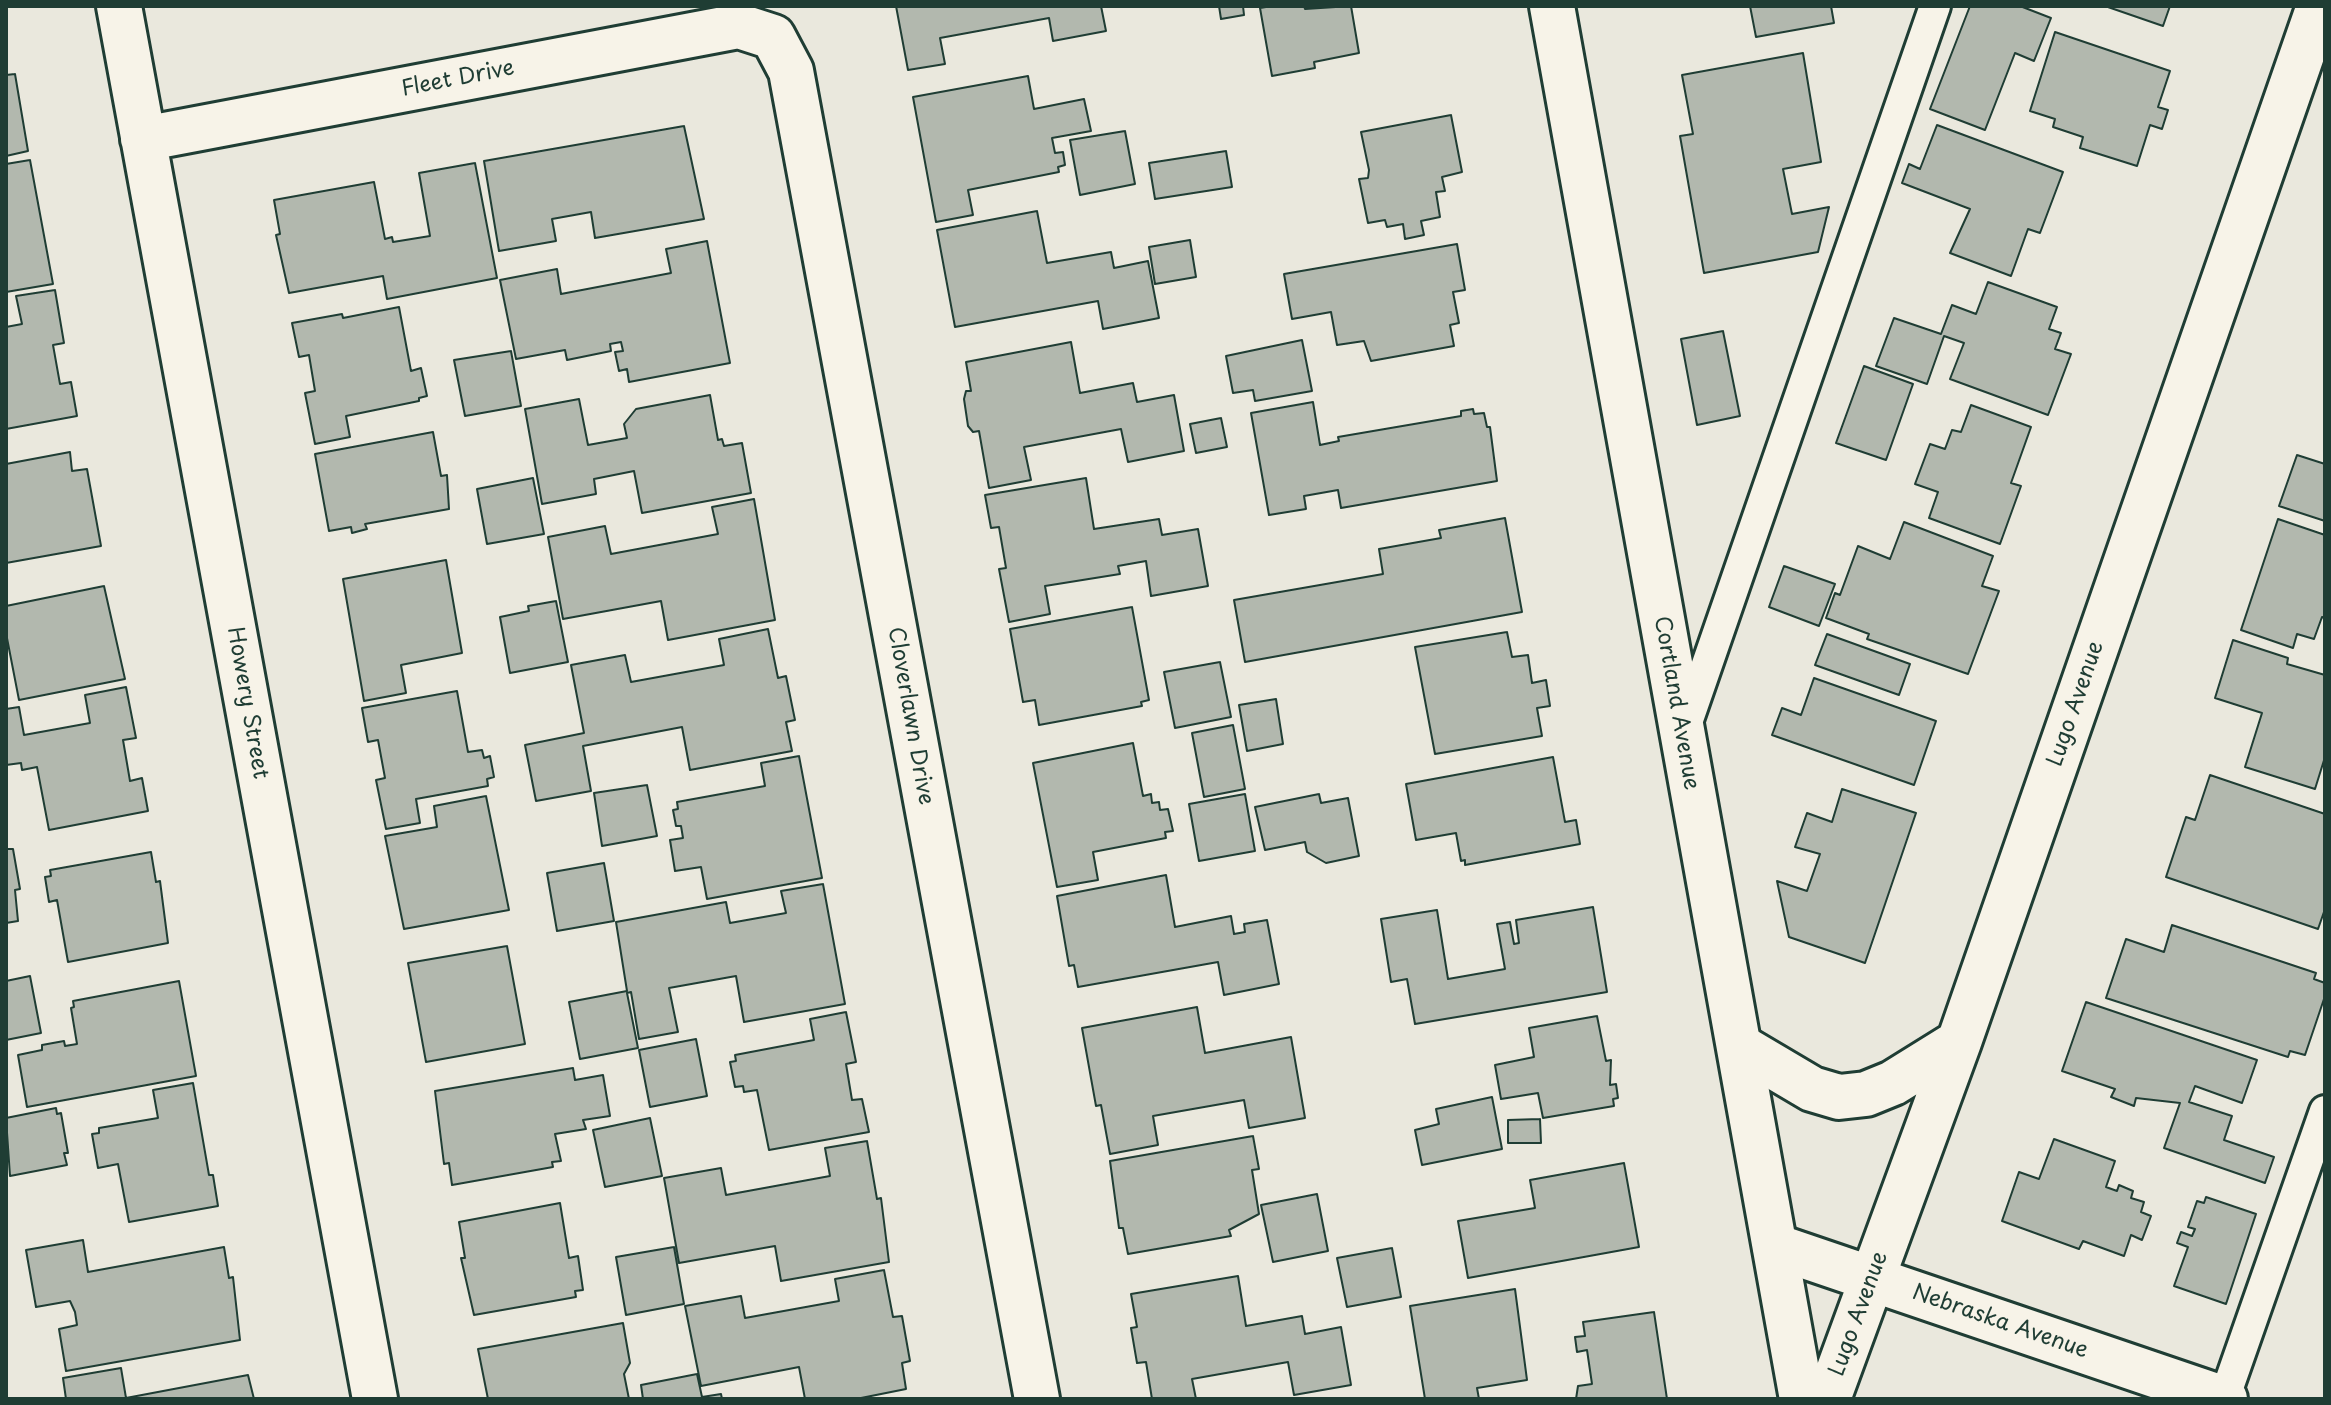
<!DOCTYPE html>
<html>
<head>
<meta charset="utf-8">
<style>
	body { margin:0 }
	#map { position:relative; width:2331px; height:1405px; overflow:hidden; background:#eae8dd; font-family:"Playpen Sans",sans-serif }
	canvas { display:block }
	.frame { position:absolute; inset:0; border:8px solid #1f3d34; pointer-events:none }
</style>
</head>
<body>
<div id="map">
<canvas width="2331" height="1405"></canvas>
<div class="frame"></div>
</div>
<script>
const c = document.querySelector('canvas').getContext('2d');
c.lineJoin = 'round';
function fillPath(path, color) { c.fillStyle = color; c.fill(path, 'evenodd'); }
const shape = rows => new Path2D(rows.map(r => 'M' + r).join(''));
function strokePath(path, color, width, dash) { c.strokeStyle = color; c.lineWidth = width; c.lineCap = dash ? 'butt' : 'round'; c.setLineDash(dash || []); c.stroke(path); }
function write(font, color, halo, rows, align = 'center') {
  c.font = font + ' "Playpen Sans",sans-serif'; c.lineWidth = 7; c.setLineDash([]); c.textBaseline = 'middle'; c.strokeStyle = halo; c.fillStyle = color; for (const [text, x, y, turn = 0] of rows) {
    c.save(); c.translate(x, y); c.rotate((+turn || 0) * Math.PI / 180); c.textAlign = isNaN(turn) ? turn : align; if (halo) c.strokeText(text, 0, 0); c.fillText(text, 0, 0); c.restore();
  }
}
const building = shape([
	[896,6,1101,6,1106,31,1053,41,1049,18,940,38,945,64,908,70,896,6],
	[1219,6,1243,6,1244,15,1221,19,1219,6],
	[1272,6,1304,6,1305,9,1351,6,1359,53,1314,62,1315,68,1272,76,1260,8,1272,6],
	[1750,6,1831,6,1834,23,1756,37,1750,6],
	[1970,6,2020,6,2051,18,2034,61,2015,53,1985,130,1930,109,1970,6],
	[2105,6,2170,6,2163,26,2105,6],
	[2055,32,2170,71,2158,107,2168,110,2162,129,2150,125,2137,166,2080,148,2083,137,2053,127,2055,119,2030,111,2055,32],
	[1803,53,1821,162,1783,169,1792,214,1829,207,1818,252,1704,273,1680,136,1693,134,1682,75,1803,53],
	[15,74,28,151,6,156,6,75,15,74],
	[1028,76,1034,109,1084,99,1091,131,1052,138,1055,153,1063,152,1065,165,1058,167,1059,172,968,190,973,215,936,222,913,97,1028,76],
	[1451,115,1462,172,1442,177,1445,191,1436,192,1440,217,1421,221,1424,235,1405,239,1403,224,1387,227,1385,220,1368,223,1359,179,1368,178,1369,170,1361,132,1451,115],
	[1937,125,2063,172,2040,233,2028,229,2011,276,1950,253,1970,209,1902,183,1909,164,1920,169,1937,125],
	[684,126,704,219,595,238,591,212,552,219,556,241,499,251,484,161,684,126],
	[1125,131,1135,184,1080,195,1070,140,1125,131],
	[1226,151,1232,187,1155,199,1149,163,1226,151],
	[30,160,53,284,6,292,6,164,30,160],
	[475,163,497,278,387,299,383,276,289,293,276,235,280,234,274,200,374,182,385,239,392,237,393,242,430,236,419,173,475,163],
	[1037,211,1047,263,1111,252,1114,268,1148,261,1159,318,1103,329,1098,301,955,327,937,230,1037,211],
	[1190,240,1196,277,1155,284,1149,247,1190,240],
	[707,241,730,363,629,382,627,369,619,371,615,352,623,351,621,342,610,344,611,351,567,360,565,350,516,359,500,280,557,269,561,294,671,273,666,249,707,241],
	[1457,244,1465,290,1453,292,1459,323,1450,325,1454,346,1371,361,1364,341,1337,345,1331,312,1292,319,1284,274,1457,244],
	[1988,282,2057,307,2049,329,2061,333,2055,349,2071,354,2048,415,1950,379,1964,343,1944,336,1927,384,1876,366,1894,318,1941,334,1952,305,1976,314,1988,282],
	[55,290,64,343,53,345,60,384,71,382,77,416,6,429,6,327,22,324,16,296,55,290],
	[399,307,411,371,421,368,427,396,419,398,419,401,346,416,350,437,315,444,305,393,315,391,309,355,299,357,292,323,342,314,343,318,399,307],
	[1723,331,1740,416,1697,425,1681,339,1723,331],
	[1302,340,1312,391,1255,401,1253,390,1233,393,1226,356,1302,340],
	[1071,342,1080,393,1133,383,1137,402,1174,395,1184,451,1128,462,1121,429,1024,447,1031,480,989,488,979,431,973,432,968,426,964,399,966,391,971,391,966,362,1071,342],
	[511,351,521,406,465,416,454,360,511,351],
	[1864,366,1913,384,1886,460,1836,443,1864,366],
	[710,395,718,440,722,439,724,446,742,443,751,493,642,513,634,471,594,479,596,494,542,504,525,409,579,399,588,445,627,438,624,424,636,409,710,395],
	[1313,402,1320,445,1339,441,1338,437,1461,416,1461,411,1473,409,1474,414,1484,413,1487,427,1490,427,1497,481,1341,508,1338,490,1304,496,1306,509,1269,515,1251,413,1313,402],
	[1971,405,2031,427,2011,483,2021,486,2000,544,1929,518,1938,492,1915,484,1930,444,1945,449,1952,430,1961,432,1971,405],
	[1221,418,1227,447,1196,453,1190,424,1221,418],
	[433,432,441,476,447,475,449,509,365,524,367,529,352,533,351,527,329,531,315,454,433,432],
	[70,452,72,471,87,469,101,546,6,563,6,464,70,452],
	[2297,455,2325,464,2325,521,2279,506,2297,455],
	[533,478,544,534,487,544,477,489,533,478],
	[1086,478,1094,529,1159,519,1162,535,1198,529,1208,586,1151,596,1146,561,1118,566,1120,574,1045,586,1050,614,1009,622,999,569,1006,568,999,527,991,528,985,495,1086,478],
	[754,499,775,620,668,640,661,601,563,619,548,537,605,526,611,554,718,534,712,507,754,499],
	[1505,518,1522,612,1245,662,1234,600,1383,574,1379,549,1441,538,1439,530,1505,518],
	[2278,519,2325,535,2325,618,2322,617,2314,639,2297,634,2293,648,2241,630,2278,519],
	[1904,522,1993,556,1982,586,1999,591,1968,674,1867,639,1869,634,1826,618,1835,593,1840,595,1858,546,1890,559,1904,522],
	[446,560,462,653,401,665,406,693,364,701,343,579,446,560],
	[1784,566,1835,584,1819,626,1769,607,1784,566],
	[104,586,125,679,19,700,6,633,6,606,104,586],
	[556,601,568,662,510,673,500,617,529,611,528,606,556,601],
	[1132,607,1149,700,1141,702,1142,706,1039,725,1035,700,1023,702,1010,629,1132,607],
	[768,629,778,678,786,676,795,720,786,722,792,751,690,770,682,727,583,746,591,791,536,801,525,745,584,733,571,665,625,655,631,682,724,665,719,639,768,629],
	[1507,632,1512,657,1528,655,1532,683,1546,680,1550,706,1537,708,1542,736,1435,754,1415,647,1507,632],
	[1827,634,1910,664,1899,695,1815,665,1827,634],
	[2233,640,2288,658,2287,664,2325,675,2325,757,2315,789,2245,767,2262,713,2215,698,2233,640],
	[1220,662,1231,717,1175,728,1164,672,1220,662],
	[1814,678,1936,721,1914,785,1772,735,1782,708,1801,715,1814,678],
	[126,687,136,738,123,740,130,781,142,778,148,811,49,830,37,767,22,770,21,763,6,765,6,709,19,707,24,735,90,723,85,695,126,687],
	[457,691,468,752,482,750,484,758,490,756,494,777,487,779,488,786,416,799,420,823,386,829,376,780,385,778,378,740,368,742,362,708,457,691],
	[1276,699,1283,744,1247,751,1239,705,1276,699],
	[1233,725,1245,789,1204,797,1192,733,1233,725],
	[1133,743,1143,796,1151,794,1152,803,1159,802,1160,810,1168,809,1173,831,1165,832,1166,838,1093,852,1098,880,1057,887,1033,763,1133,743],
	[799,756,822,878,707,899,701,867,675,871,670,840,683,838,681,826,676,826,673,810,678,809,677,802,765,786,761,763,799,756],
	[1553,757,1565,822,1576,820,1580,844,1465,865,1465,860,1461,861,1456,833,1416,840,1406,784,1553,757],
	[2210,775,2325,814,2325,909,2318,929,2166,877,2186,817,2195,820,2210,775],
	[647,785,657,836,602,846,594,793,647,785],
	[1842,789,1916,813,1865,963,1789,937,1777,881,1807,891,1820,854,1795,847,1807,813,1832,822,1842,789],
	[1245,794,1255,851,1199,861,1189,804,1245,794],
	[1319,794,1321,803,1348,798,1359,856,1326,863,1307,852,1305,842,1265,850,1255,807,1319,794],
	[486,796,509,910,404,929,385,836,437,827,434,806,486,796],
	[6,849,13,849,20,889,15,890,18,921,6,923,6,849],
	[151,852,156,882,160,881,168,943,68,962,57,900,49,902,45,877,51,876,50,870,151,852],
	[604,863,614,921,557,931,547,873,604,863],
	[1166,875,1175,927,1231,916,1234,934,1245,932,1244,924,1267,920,1279,984,1224,995,1218,962,1078,987,1074,965,1069,966,1057,896,1166,875],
	[823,884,845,1004,744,1022,736,976,669,988,678,1032,639,1039,631,992,627,993,638,1048,580,1059,569,1002,627,991,616,922,726,902,730,923,786,913,781,891,823,884],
	[1593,907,1607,992,1415,1024,1407,979,1391,982,1381,919,1437,910,1448,979,1505,969,1497,924,1510,922,1514,944,1519,943,1516,920,1593,907],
	[2172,925,2316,973,2314,979,2325,983,2325,996,2305,1055,2290,1051,2288,1057,2106,998,2126,939,2164,952,2172,925],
	[507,946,525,1044,426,1062,408,963,507,946],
	[30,976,41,1033,6,1040,6,981,30,976],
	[179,981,196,1076,27,1107,18,1055,42,1050,42,1045,64,1041,65,1046,77,1044,71,1008,74,1007,73,1001,179,981],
	[2086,1002,2257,1060,2242,1103,2195,1086,2189,1102,2232,1116,2224,1140,2274,1157,2265,1183,2164,1148,2180,1103,2136,1098,2134,1106,2111,1097,2115,1089,2062,1071,2086,1002],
	[1197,1007,1205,1053,1291,1037,1305,1118,1249,1128,1244,1100,1153,1116,1158,1145,1110,1154,1101,1105,1096,1106,1082,1028,1197,1007],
	[846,1012,856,1062,846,1064,852,1100,862,1099,869,1132,769,1150,757,1090,744,1092,743,1086,735,1087,730,1062,736,1061,735,1055,814,1040,810,1019,846,1012],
	[1597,1016,1606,1061,1611,1060,1610,1085,1616,1084,1618,1098,1613,1099,1614,1106,1543,1118,1538,1093,1501,1099,1495,1065,1534,1057,1529,1028,1597,1016],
	[696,1039,707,1096,650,1107,639,1050,696,1039],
	[573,1068,575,1080,603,1075,610,1116,583,1120,586,1129,555,1134,561,1161,552,1162,553,1167,452,1185,449,1163,444,1164,435,1091,573,1068],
	[193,1083,209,1175,213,1175,218,1206,129,1222,118,1164,98,1168,92,1134,99,1133,99,1128,158,1118,153,1090,193,1083],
	[1492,1097,1502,1149,1422,1165,1415,1130,1439,1124,1436,1109,1492,1097],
	[56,1108,57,1114,61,1113,68,1153,64,1153,67,1165,10,1176,6,1118,56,1108],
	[650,1118,662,1176,605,1187,593,1130,650,1118],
	[1540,1119,1541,1143,1508,1143,1508,1120,1540,1119],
	[1253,1136,1259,1169,1252,1170,1259,1214,1229,1230,1231,1236,1128,1254,1123,1228,1119,1228,1110,1161,1253,1136],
	[2054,1139,2115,1161,2106,1187,2117,1191,2119,1185,2133,1191,2131,1198,2144,1202,2141,1212,2151,1216,2142,1240,2131,1235,2124,1256,2083,1241,2079,1249,2002,1221,2019,1172,2039,1179,2054,1139],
	[867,1141,877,1199,881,1198,889,1262,781,1281,775,1246,679,1263,664,1178,721,1168,726,1195,830,1176,825,1148,867,1141],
	[1624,1163,1639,1247,1468,1278,1458,1221,1535,1208,1530,1180,1624,1163],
	[1317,1194,1328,1251,1273,1262,1261,1205,1317,1194],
	[2206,1197,2256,1214,2226,1304,2174,1286,2188,1247,2177,1243,2181,1232,2192,1236,2195,1229,2188,1227,2197,1201,2204,1203,2206,1197],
	[560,1203,569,1258,578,1256,583,1290,575,1291,576,1297,474,1315,461,1258,465,1258,459,1222,560,1203],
	[83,1240,88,1272,224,1247,229,1278,233,1277,240,1340,66,1371,59,1329,77,1325,75,1312,70,1301,36,1307,26,1250,83,1240],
	[674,1247,684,1304,626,1315,616,1257,674,1247],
	[1392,1248,1401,1297,1347,1307,1337,1258,1392,1248],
	[884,1270,893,1317,902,1316,910,1361,902,1363,906,1389,856,1399,805,1399,799,1367,701,1386,685,1306,741,1296,745,1318,839,1301,835,1279,884,1270],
	[1238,1276,1246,1326,1302,1316,1305,1334,1341,1327,1351,1385,1294,1395,1288,1362,1192,1379,1196,1399,1152,1399,1146,1362,1137,1363,1131,1328,1137,1327,1131,1294,1238,1276],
	[1515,1289,1527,1380,1477,1388,1479,1399,1425,1399,1410,1306,1515,1289],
	[1654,1312,1667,1399,1576,1399,1578,1386,1592,1384,1587,1350,1577,1352,1575,1337,1585,1336,1583,1322,1654,1312],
	[623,1323,630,1363,624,1374,629,1399,488,1399,478,1349,623,1323],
	[121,1368,126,1398,248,1375,254,1399,66,1399,63,1378,121,1368],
	[697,1374,702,1397,721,1394,722,1399,643,1399,641,1385,697,1374]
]);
const service = shape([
	[1684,731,1935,6],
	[2224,1399,2325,1111]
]);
const minor = shape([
	[119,6,375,1399],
	[143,139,739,26,773,37,791,71,1037,1399],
	[1741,1047,1812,1089,1839,1097,1866,1094,1893,1083,1959,1042],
	[1775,1246,2225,1399],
	[1828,1399,1959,1042,2319,6]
]);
const tertiary = shape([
	[1552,6,1802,1399]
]);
const streetNames = [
	["Fleet Drive",458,79,-11],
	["Howery Street",247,703,80],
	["Cortland Avenue",1676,703,80],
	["Lugo Avenue",2076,704,-71],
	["Cloverlawn Drive",910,716,80],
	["Lugo Avenue",1859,1314,-70],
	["Nebraska Avenue",2000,1322,19]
];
fillPath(building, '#b2b8ae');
strokePath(building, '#1f3d34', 2);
strokePath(service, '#1f3d34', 36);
strokePath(minor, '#1f3d34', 50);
strokePath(tertiary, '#1f3d34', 50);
strokePath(service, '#f7f3e8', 30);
strokePath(minor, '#f7f3e8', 44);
strokePath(tertiary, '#f7f3e8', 44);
write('22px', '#1f3d34', '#f7f3e8', streetNames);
</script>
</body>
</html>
